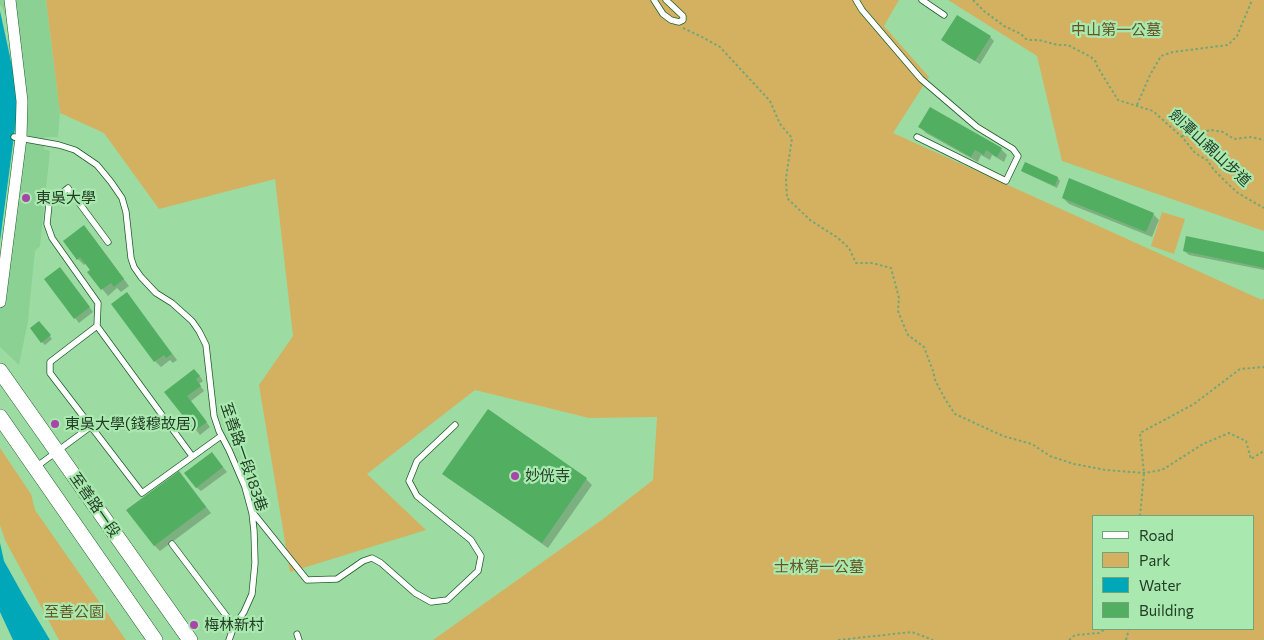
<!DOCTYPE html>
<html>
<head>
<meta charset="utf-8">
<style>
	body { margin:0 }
	#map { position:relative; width:1264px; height:640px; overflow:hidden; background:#9cdca2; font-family:Commissioner,sans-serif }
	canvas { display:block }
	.legend { position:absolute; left:1092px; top:515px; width:162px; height:115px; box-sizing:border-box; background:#a9e9af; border:1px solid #73a478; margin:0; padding:6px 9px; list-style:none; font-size:15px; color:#223c25 }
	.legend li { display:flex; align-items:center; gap:10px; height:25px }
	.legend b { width:25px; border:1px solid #73a478 }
</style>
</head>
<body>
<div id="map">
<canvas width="1264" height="640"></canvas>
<ul class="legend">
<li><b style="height:6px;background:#fff"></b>Road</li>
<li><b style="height:14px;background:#d4b160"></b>Park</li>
<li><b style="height:14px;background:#00a7b8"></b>Water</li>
<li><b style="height:14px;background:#52ae61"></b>Building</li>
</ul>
</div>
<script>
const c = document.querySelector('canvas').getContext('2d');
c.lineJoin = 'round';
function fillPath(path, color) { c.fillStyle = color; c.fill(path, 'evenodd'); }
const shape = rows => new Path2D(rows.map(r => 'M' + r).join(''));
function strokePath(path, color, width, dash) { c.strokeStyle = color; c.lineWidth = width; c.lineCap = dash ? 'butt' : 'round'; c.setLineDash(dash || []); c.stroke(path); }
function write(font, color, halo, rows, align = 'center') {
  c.font = font + ' Commissioner,"Noto Sans TC",sans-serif'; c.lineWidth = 4.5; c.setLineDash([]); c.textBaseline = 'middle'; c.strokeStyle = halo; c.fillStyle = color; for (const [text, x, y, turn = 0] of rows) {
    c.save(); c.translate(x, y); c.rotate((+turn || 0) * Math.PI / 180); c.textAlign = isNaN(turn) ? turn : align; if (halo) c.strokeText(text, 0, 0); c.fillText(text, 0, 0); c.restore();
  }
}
const built = shape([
	[0,0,46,0,60,113,58,137,45,137,44,149,50,151,40,246,35,251,28,321,19,365,0,347,0,261,20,101,14,36,2,7,0,5]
]);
const green = shape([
	[46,0,899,0,884,26,929,77,893,133,1262,300,1264,298,1264,640,433,640,603,519,653,480,657,417,589,418,475,390,367,474,426,530,290,572,259,385,293,336,275,179,159,209,104,133,60,113],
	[1093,516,1253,516,1253,629,1093,629],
	[948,0,1264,0,1264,231,1062,161,1037,56],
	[1162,212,1185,219,1174,254,1151,246],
	[0,448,31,494,35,510,126,640,59,640,5,540,0,525]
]);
const water = shape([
	[0,11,19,98,0,241],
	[0,543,4,561,23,595,50,640,13,640,0,612]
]);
const shadow = shape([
	[990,37,994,41,980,64,947,44,943,40],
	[920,127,1001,149,1007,155,1004,162,992,155,990,160,981,155,978,162,926,133],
	[1022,171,1058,178,1060,181,1057,188,1025,173],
	[1063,198,1153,214,1159,220,1152,237,1069,204],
	[90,233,129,286,121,292,117,288,108,296,89,273,92,271,86,263,84,265,78,259,64,241],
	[1184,251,1264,253,1264,270,1189,255],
	[64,273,93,312,79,323,75,318],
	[132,300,177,360,173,363,170,360,161,367,155,361,113,304],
	[42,325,52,339,45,345,42,342],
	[199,375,203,381,199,384,204,391,191,401,210,427,200,435,166,392],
	[488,410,586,479,592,485,548,548,450,479],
	[216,458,227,472,201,491,196,487],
	[179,472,184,478,211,513,160,551,154,545]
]);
const building = shape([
	[957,15,991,36,975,61,941,40],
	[930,107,1002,148,997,157,986,150,984,155,975,150,971,157,918,127],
	[1025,162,1058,177,1055,186,1021,171],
	[1069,178,1154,213,1146,232,1062,198],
	[84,225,124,279,114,287,111,283,101,290,87,272,90,270,80,257,77,260,63,241],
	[1186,236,1264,252,1264,268,1183,251],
	[60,267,90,307,74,319,44,279],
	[127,292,172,354,166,358,164,355,154,362,111,304],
	[39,321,51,335,41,343,30,328],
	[194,369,200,376,196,379,201,386,187,396,207,422,195,431,164,392],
	[488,409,587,478,542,543,442,474],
	[212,452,223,467,196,488,184,473],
	[179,471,206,507,154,546,126,510]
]);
const path = shape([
	[973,0,984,11,1004,26,1021,34,1026,39,1031,40,1039,40,1058,45,1068,45,1091,57,1096,62,1097,66,1118,100,1153,111,1183,138,1195,153,1207,160,1214,170,1228,184,1238,193,1264,208],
	[683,28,704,38,720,47,770,101,780,124,792,138,786,178,787,198,810,220,838,238,849,248,856,263,872,263,891,268,899,298,898,311,904,326,908,335,924,347,933,371,935,380,945,399,955,414,1003,436,1032,444,1050,456,1074,464,1106,470,1144,473,1162,470,1203,444,1229,433,1246,441,1251,459,1264,451],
	[1137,105,1150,75,1161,56,1173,52,1228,45,1237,36,1252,0],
	[1182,136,1211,130,1223,132,1234,139,1251,137,1264,140],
	[1140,516,1144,473,1140,433,1194,404,1240,369,1264,367],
	[838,640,912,632,933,640],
	[1069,640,1075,635,1099,633,1106,629],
	[1126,640,1129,629]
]);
const lane = shape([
	[654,0,663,14,671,20,679,22,683,20,683,16,666,0],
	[856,0,862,10,921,79,977,127,1013,149,1018,156,1006,181,917,137],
	[922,0,944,15],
	[14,137,59,145,75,150,97,165,111,182,122,198,126,212,131,258,134,267,141,277,156,293,172,303,192,321,199,331,206,345,214,416,219,431,229,450,245,487,252,513,254,531,255,563,252,594,244,612,234,626,229,640],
	[108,242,68,188,49,204,47,224,52,238,98,303,97,326,192,456],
	[97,326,50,362,50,373,142,493,221,436],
	[36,467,90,427],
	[254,514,307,580,337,579,363,561,372,558,381,563,415,593,431,602,447,600,478,571,481,556,471,540,417,496,409,481,417,461,455,425],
	[172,544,234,626],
	[297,634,299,640]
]);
const street = shape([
	[0,302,21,138,22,101,10,0]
]);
const secondary = shape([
	[0,371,190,640],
	[0,417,155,640]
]);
const markers = [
	[26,198,5,"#a945aa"],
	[55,424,5,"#a945aa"],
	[515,476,5,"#a945aa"],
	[194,625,5,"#a945aa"]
];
const parkNames = [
	["中山第一公墓",1116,30],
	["士林第一公墓",819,567],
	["至善公園",74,612]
];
const streetNames = [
	["劍潭山親山步道",1210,148,43],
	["至善路一段183巷",244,457,71],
	["至善路一段",95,505,55]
];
const poiNames = [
	["東吳大學",36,198],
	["東吳大學(錢穆故居)",65,424],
	["妙侊寺",525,476],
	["梅林新村",204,625]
];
fillPath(built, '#8cd194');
fillPath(green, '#d4b160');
fillPath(water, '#00a7b8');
fillPath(shadow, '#0003');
fillPath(building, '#52ae61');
strokePath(lane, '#1f5d2b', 7);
strokePath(street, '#1f5d2b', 12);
strokePath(secondary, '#1f5d2b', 16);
strokePath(path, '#73a778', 2, [2.5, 2.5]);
strokePath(lane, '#fff', 5.5);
strokePath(street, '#fff', 11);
strokePath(secondary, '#fff', 15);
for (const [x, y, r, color] of markers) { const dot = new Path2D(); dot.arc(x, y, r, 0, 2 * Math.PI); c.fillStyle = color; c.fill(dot); strokePath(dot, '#a9e9af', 2); }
write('15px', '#675425', '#a9e9af', parkNames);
write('15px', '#223c25', '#a9e9af', streetNames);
write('15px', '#223c25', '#a9e9af', poiNames, 'left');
</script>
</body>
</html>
